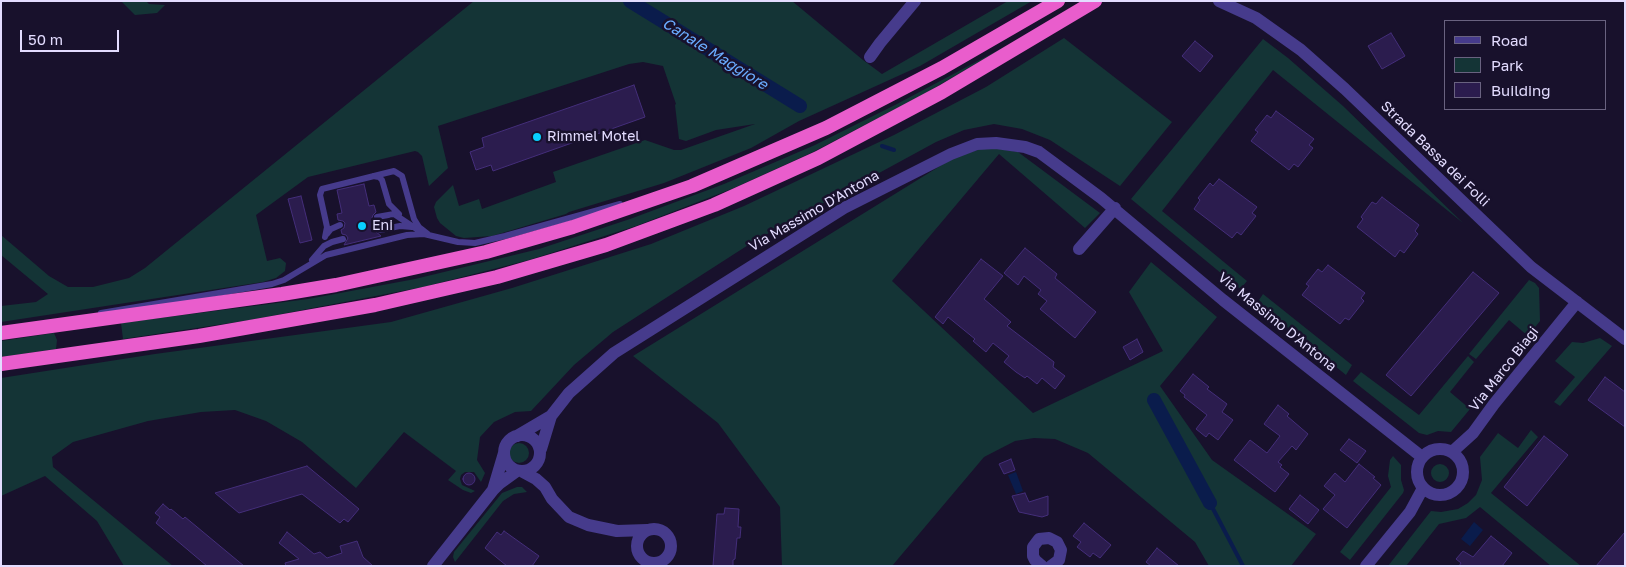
<!DOCTYPE html>
<html>
<head>
<meta charset="utf-8">
<style>
	body { margin:0 }
	#map { position:relative; width:1626px; height:567px; overflow:hidden; background:#18112c; font-family:"Golos Text",sans-serif }
	canvas { display:block }
	.frame { position:absolute; inset:0; border:2px solid #e3dcff; pointer-events:none }
	.legend { position:absolute; left:1444px; top:20px; width:162px; height:90px; box-sizing:border-box; background:#18112c; border:1px solid #696280; margin:0; padding:6px 9px; list-style:none; font-size:15px; color:#e3dcff }
	.legend li { display:flex; align-items:center; gap:10px; height:25px }
	.legend b { width:25px; border:1px solid #696280 }
	.scale { position:absolute; left:20px; top:30px; width:99px; height:22px; box-sizing:border-box; border:2px solid #e3dcff; border-top:0; padding-left:6px; font-size:15px; line-height:18px; white-space:nowrap; color:#e3dcff; -webkit-text-stroke:4px #18112c; paint-order:stroke }
</style>
</head>
<body>
<div id="map">
<canvas width="1626" height="567"></canvas>
<div class="frame"></div>
<ul class="legend">
<li><b style="height:6px;background:#463b8c"></b>Road</li>
<li><b style="height:14px;background:#143436"></b>Park</li>
<li><b style="height:14px;background:#2b1c4e"></b>Building</li>
</ul>
<div class="scale">50 m</div>
</div>
<script>
const c = document.querySelector('canvas').getContext('2d');
c.lineJoin = 'round';
function fillPath(path, color) { c.fillStyle = color; c.fill(path, 'evenodd'); }
const shape = rows => new Path2D(rows.map(r => 'M' + r).join(''));
function strokePath(path, color, width, dash) { c.strokeStyle = color; c.lineWidth = width; c.lineCap = dash ? 'butt' : 'round'; c.setLineDash(dash || []); c.stroke(path); }
function write(font, color, halo, rows, align = 'center') {
  c.font = font + ' "Golos Text",sans-serif'; c.lineWidth = 5; c.setLineDash([]); c.textBaseline = 'middle'; c.strokeStyle = halo; c.fillStyle = color; for (const [text, x, y, turn = 0] of rows) {
    c.save(); c.translate(x, y); c.rotate((+turn || 0) * Math.PI / 180); c.textAlign = isNaN(turn) ? turn : align; if (halo) c.strokeText(text, 0, 0); c.fillText(text, 0, 0); c.restore();
  }
}
const green = shape([
	[121,1,146,1,149,4,165,5,157,13,135,15],
	[474,1,792,1,863,60,882,74,1008,1,1032,1,920,66,799,121,751,148,664,183,569,212,566,214,492,236,464,238,456,236,440,223,437,218,434,207,436,202,453,185,459,206,479,199,482,209,556,182,553,172,645,140,674,150,681,150,755,124,716,130,686,141,679,139,675,105,676,104,663,66,643,62,629,64,438,126,448,168,429,186,422,156,418,152,415,151,308,177,256,215,267,261,280,258,286,263,285,271,276,278,263,282,1,322,1,306,36,302,48,294,1,255,1,235,49,276,68,287,93,287,129,278,145,268],
	[1064,38,1172,122,1120,186,1050,140,1022,129,994,124,964,130,936,142,756,240,613,332,574,365,531,411,515,412,494,422,480,437,477,460,485,473,481,482,474,472,465,472,461,475,460,479,462,485,475,491,471,493,463,490,448,480,456,471,404,432,356,488,302,442,266,421,235,410,201,412,148,421,73,442,52,457,53,467,173,566,124,566,97,521,45,476,1,496,1,378,155,354,391,322,512,288,651,244,744,206,894,135,986,87],
	[1263,39,1288,58,1343,106,1463,223,1273,70,1162,211,1247,281,1242,287,1239,288,1131,199],
	[1006,46,924,94,813,152,734,188,636,226,529,260,423,287,250,320,123,339,121,323,308,299,415,279,539,249,630,219,724,184,815,145,895,105],
	[987,147,1018,152,1100,213,1085,228,999,154,892,281,1033,413,1163,351,1129,292,1151,262,1217,317,1160,386,1212,460,1316,534,1291,566,1209,566,1195,542,1088,453,1055,439,1034,438,1015,441,984,457,892,566,782,566,780,507,718,423,633,356,953,158],
	[1529,280,1535,283,1539,288,1540,321,1528,336,1509,320,1476,359,1469,354],
	[1263,294,1352,365,1346,375,1260,305,1259,300],
	[54,333,57,340,56,349,1,357,1,341],
	[1600,338,1612,346,1560,406,1554,402,1575,377,1555,361,1572,342,1583,343],
	[1468,356,1474,362,1450,392,1470,409,1451,432,1438,431,1427,435,1419,433,1353,381,1361,372,1419,415],
	[1531,430,1538,437,1491,493,1581,566,1551,566,1480,507,1466,518,1439,524,1406,566,1388,566,1431,511,1441,512,1458,509,1468,503,1476,495,1482,480,1480,457,1498,433,1518,448],
	'509 453a10 10 0 1 1 20 0a10 10 0 1 1-20 0Z',
	[1393,456,1401,465,1401,480,1404,490,1403,493,1350,560,1340,552,1391,487,1388,476,1390,460],
	'1431 473a9 9 0 1 1 18 0a9 9 0 1 1-18 0Z',
	[517,487,522,487,527,492,514,494,503,501,455,562,453,557,454,552,502,493]
]);
const water = shape([
	[1016,472,1023,491,1016,494,1008,475],
	[1474,522,1483,530,1470,546,1461,539]
]);
const stream = shape([
	[882,146,894,150],
	[1210,503,1243,566]
]);
const canal = shape([
	[630,1,800,106],
	[1154,400,1210,503]
]);
const building = shape([
	[1391,33,1405,56,1382,69,1368,46,1391,33],
	[1195,41,1213,56,1200,72,1182,56,1195,41],
	[634,85,645,117,493,171,491,165,476,170,470,152,484,147,482,138,634,85],
	[1276,111,1314,139,1309,145,1313,148,1298,167,1294,164,1289,170,1251,141,1258,132,1255,130,1267,115,1271,118,1276,111],
	[1219,179,1257,207,1252,213,1256,216,1241,235,1237,232,1232,238,1194,209,1200,200,1198,198,1210,183,1213,186,1219,179],
	[364,184,369,206,374,205,376,212,373,215,372,218,375,221,378,222,379,225,375,228,375,231,381,236,344,245,348,238,346,235,342,234,341,230,344,228,345,223,343,221,338,220,337,214,342,213,337,190,364,184],
	[301,196,312,240,300,243,288,199,301,196],
	[1382,197,1419,225,1415,231,1418,234,1404,253,1400,250,1395,257,1357,227,1363,219,1361,217,1372,202,1376,204,1382,197],
	[1025,248,1057,274,1055,278,1096,312,1075,338,1040,309,1047,301,1038,294,1041,290,1024,276,1018,285,1004,273,1025,248],
	[981,259,1003,276,984,299,1011,322,1007,326,1054,362,1053,367,1065,376,1055,389,1042,378,1037,384,1027,376,1025,378,1016,372,1004,362,1009,356,993,343,986,352,973,341,975,339,948,317,943,324,935,317,981,259],
	[1328,265,1365,293,1361,298,1364,301,1349,320,1345,318,1340,324,1302,295,1309,286,1306,284,1318,269,1322,272,1328,265],
	[1473,272,1499,293,1411,396,1386,375,1473,272],
	[1137,339,1143,352,1130,360,1123,347,1137,339],
	[1193,374,1209,387,1207,389,1227,404,1222,412,1233,420,1218,440,1209,433,1206,437,1196,429,1207,415,1184,397,1185,395,1180,391,1193,374],
	[1605,377,1625,392,1625,427,1588,400,1605,377],
	[1278,405,1289,414,1287,416,1308,434,1296,450,1292,446,1278,462,1282,465,1280,467,1289,474,1275,492,1234,460,1250,440,1267,453,1280,436,1264,424,1278,405],
	[1544,436,1568,455,1527,506,1504,487,1544,436],
	[1349,439,1366,451,1357,463,1340,450,1349,439],
	[1011,459,1015,470,1004,474,999,464,1011,459],
	[1359,464,1375,477,1373,478,1381,485,1347,528,1323,509,1335,495,1324,486,1335,473,1345,482,1359,464],
	[307,466,359,509,348,522,344,519,340,523,302,494,239,513,215,493,307,466],
	'463 479a6 6 0 1 1 12 0a6 6 0 1 1-12 0Z',
	[1025,493,1029,502,1048,496,1048,515,1042,517,1019,512,1012,496,1025,493],
	[1300,495,1319,510,1308,524,1289,509,1300,495],
	[163,504,170,510,171,509,183,519,185,517,244,566,207,566,156,523,160,517,155,513,163,504],
	[725,508,739,509,738,527,741,527,740,538,737,538,735,559,733,560,733,566,713,566,717,514,724,514,725,508],
	[1084,523,1111,545,1100,558,1093,553,1090,557,1077,547,1081,542,1073,536,1084,523],
	[504,531,539,556,532,566,507,566,485,548,497,532,501,535,504,531],
	[287,532,314,554,320,552,327,558,342,553,340,546,357,541,363,557,373,566,286,566,285,563,299,559,279,543,287,532],
	[1625,532,1625,566,1596,566,1625,532],
	[1491,536,1512,553,1502,566,1459,566,1461,563,1456,559,1463,551,1473,557,1491,536],
	[1157,548,1179,566,1151,566,1146,562,1157,548]
]);
const service = shape([
	[373,176,379,177,382,180,389,204,399,214],
	[377,217,394,214,421,232],
	[380,230,400,226,412,227],
	[327,234,331,229,340,225],
	[325,237,327,227,320,195,322,189,394,171,402,176,414,219,419,227,428,234],
	[312,260,324,246,332,242,343,239],
	[101,313,272,284,284,280,326,255,407,235,424,234,458,242,475,243,505,236,620,204]
]);
const minor = shape([
	[1219,1,1256,18,1301,50,1345,89,1531,267,1625,339],
	[870,57,880,43,915,1],
	[1079,249,1115,208],
	'504 453a18 18 0 1 1 36 0a18 18 0 1 1-36 0Z',
	[517,436,551,416,569,393,614,353,844,208,951,154,977,144,996,143,1025,147,1039,152,1101,198,1223,300,1422,457],
	[541,449,551,416],
	'1417 472a23 23 0 1 1 46 0a23 23 0 1 1-46 0Z',
	[1452,452,1473,433,1494,404,1577,302],
	[523,472,536,479,545,487,552,499,569,517,588,525,617,531,647,530],
	[493,490,504,453],
	'637 546a17 17 0 1 1 34 0a17 17 0 1 1-34 0Z',
	[433,566,493,490,499,484,517,471],
	[1042,566,1035,560,1033,556,1033,547,1039,539,1049,538,1057,542,1061,550,1059,560,1051,566],
	[1366,566,1410,512,1423,488]
]);
const trunk = shape([
	[1,333,282,294,336,285,486,252,573,227,692,186,826,128,942,68,1058,1],
	[1,364,199,336,375,305,497,277,606,245,714,205,818,158,942,92,1095,1]
]);
const markers = [
	[537,137,5,"#08cfff"],
	[362,226,5,"#08cfff"]
];
const poiNames = [
	["Rimmel Motel",547,137],
	["Eni",372,226]
];
const streetNames = [
	["Strada Bassa dei Folli",1435,154,44],
	["Via Massimo D'Antona",814,211,-30],
	["Via Massimo D'Antona",1277,322,39],
	["Via Marco Biagi",1504,369,-52]
];
const waterNames = [
	["Canale Maggiore",715,54,32]
];
fillPath(green, '#143436');
fillPath(water, '#0a1c4c');
strokePath(stream, '#0a1c4c', 4);
strokePath(canal, '#0a1c4c', 14);
fillPath(building, '#2b1c4e');
strokePath(building, '#442e7a', 1);
strokePath(service, '#463b8c', 6);
strokePath(minor, '#463b8c', 12);
strokePath(trunk, '#e95dcc', 14);
for (const [x, y, r, color] of markers) { const dot = new Path2D(); dot.arc(x, y, r, 0, 2 * Math.PI); c.fillStyle = color; c.fill(dot); strokePath(dot, '#18112c', 2); }
write('14px', '#e3dcff', '#18112c', poiNames, 'left');
write('14px', '#e3dcff', '#18112c', streetNames);
write('italic 15px', '#6aacff', '#18112c', waterNames);
</script>
</body>
</html>
